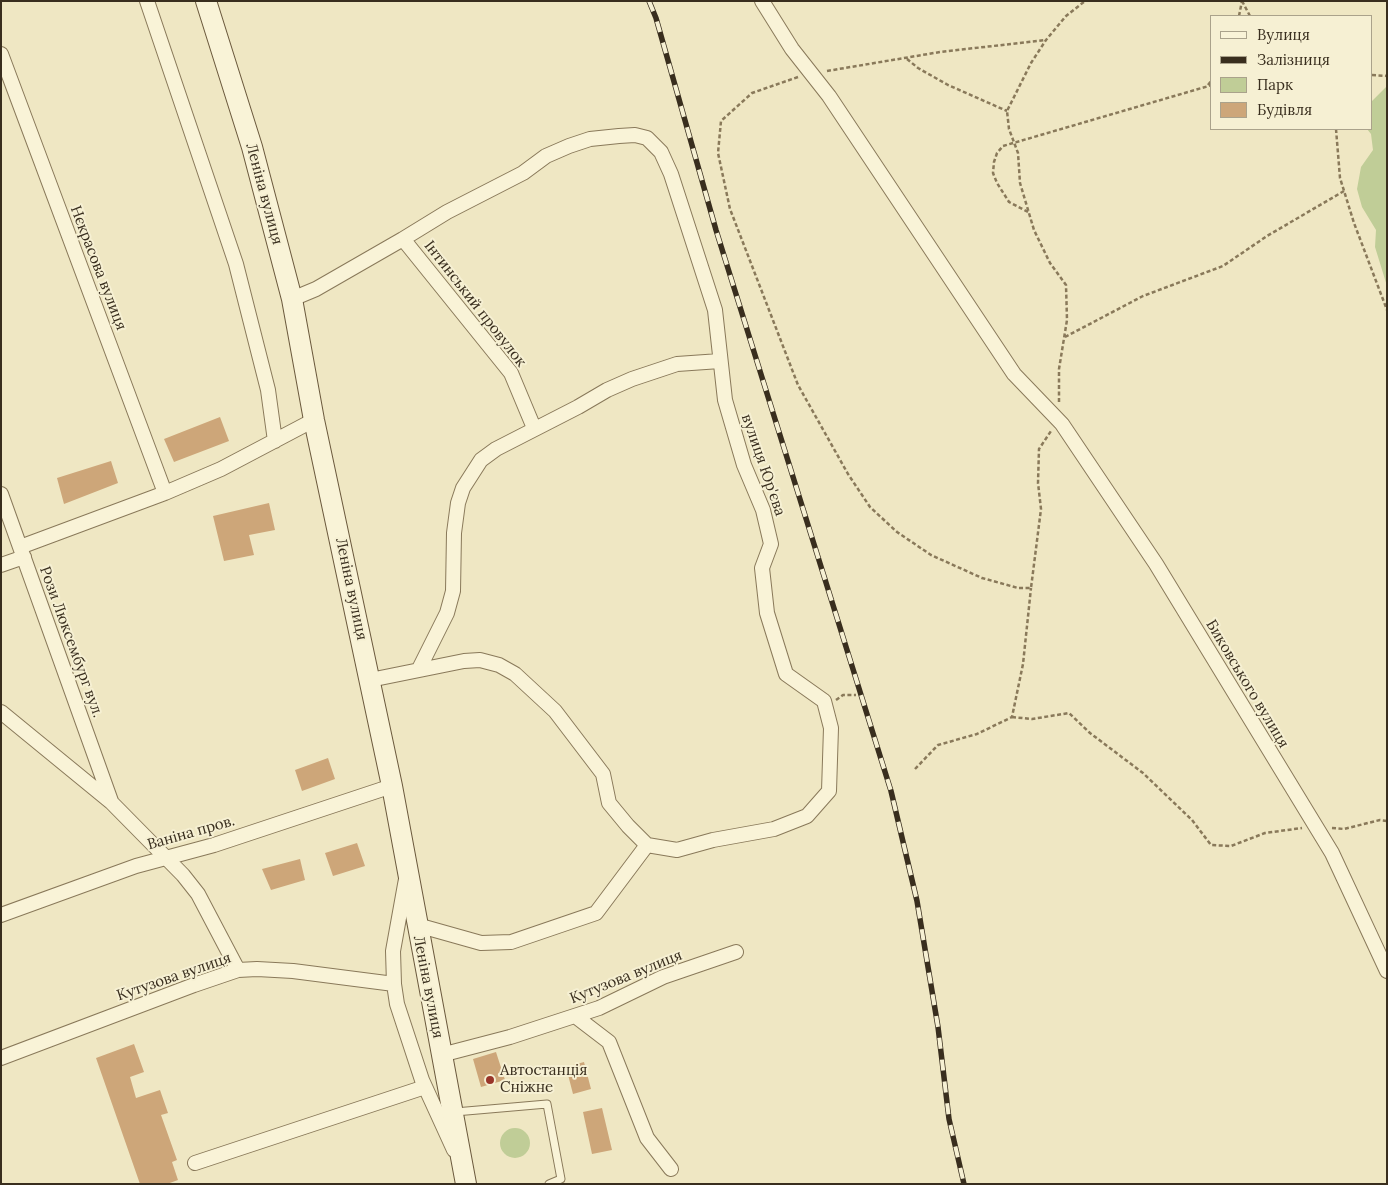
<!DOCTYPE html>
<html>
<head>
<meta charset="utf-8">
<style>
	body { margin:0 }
	#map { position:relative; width:1388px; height:1185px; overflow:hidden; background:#efe7c3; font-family:Lora,serif }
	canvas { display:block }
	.frame { position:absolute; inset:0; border:2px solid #392e1e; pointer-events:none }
	.legend { position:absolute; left:1210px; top:15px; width:162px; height:115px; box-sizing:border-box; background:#f6f0d3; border:1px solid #aaa28b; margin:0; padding:6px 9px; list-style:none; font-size:15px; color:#392e1e }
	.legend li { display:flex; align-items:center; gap:10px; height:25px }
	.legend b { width:25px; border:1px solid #aaa28b }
</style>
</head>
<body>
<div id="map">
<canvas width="1388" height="1185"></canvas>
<div class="frame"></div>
<ul class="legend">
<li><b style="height:6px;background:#f9f3d7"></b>Вулиця</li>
<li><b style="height:6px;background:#392e1e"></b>Залізниця</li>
<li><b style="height:14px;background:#c0cd97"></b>Парк</li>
<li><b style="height:14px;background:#cda679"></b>Будівля</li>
</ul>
</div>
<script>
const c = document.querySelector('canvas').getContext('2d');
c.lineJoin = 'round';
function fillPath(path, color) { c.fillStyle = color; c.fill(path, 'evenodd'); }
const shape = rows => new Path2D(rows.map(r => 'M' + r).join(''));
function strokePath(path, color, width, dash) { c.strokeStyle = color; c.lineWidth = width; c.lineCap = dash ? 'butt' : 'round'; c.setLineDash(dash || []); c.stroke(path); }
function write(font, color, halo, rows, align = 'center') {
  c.font = font + ' Lora,serif'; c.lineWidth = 4; c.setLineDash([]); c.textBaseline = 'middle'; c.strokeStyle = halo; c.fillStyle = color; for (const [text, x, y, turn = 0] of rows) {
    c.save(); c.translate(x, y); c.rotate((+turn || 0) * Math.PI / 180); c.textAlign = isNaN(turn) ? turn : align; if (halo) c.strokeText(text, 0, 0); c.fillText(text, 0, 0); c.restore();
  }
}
const green = shape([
	[1387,86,1387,286,1375,247,1376,230,1362,207,1357,189,1361,167,1373,150,1371,134,1367,129,1372,129,1372,101],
	'500 1143a15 15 0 1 1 30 0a15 15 0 1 1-30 0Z'
]);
const building = shape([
	[220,417,229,441,174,462,164,439],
	[111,461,118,483,64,504,57,478],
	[269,503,275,530,249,535,254,555,224,561,213,516],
	[328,758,335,779,302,791,295,770],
	[357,843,365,866,333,876,325,853],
	[300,859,305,880,271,890,262,869],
	[134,1044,144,1072,130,1077,136,1098,160,1090,168,1113,161,1115,177,1160,172,1162,178,1180,167,1184,140,1184,96,1058],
	[496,1052,505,1080,481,1087,473,1059],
	[584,1062,591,1089,573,1094,566,1067],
	[602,1108,612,1150,592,1154,583,1112]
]);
const path = shape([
	[1242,1,1250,16],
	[1239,16,1242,1],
	[907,59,918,68,948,85,1007,111],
	[827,71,940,52,1046,40],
	[1372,75,1387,76],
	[798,77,752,93,721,121,718,153,730,209,798,385,848,474,870,507,897,532,931,555,982,578,1018,588,1031,588,1041,509,1038,483,1039,449,1051,431],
	[1208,85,1212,80],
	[1336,129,1340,178,1354,223,1387,310],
	[1028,212,1009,202,997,183,993,173,994,162,997,153,1003,146,1212,85],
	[1065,337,1143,296,1223,266,1267,236,1344,191],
	[1059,402,1059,369,1067,320,1066,285,1050,263,1034,230,1020,183,1018,153,1009,129,1007,111,1031,63,1046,40,1066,16,1085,1],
	[836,700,843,695,856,695],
	[1012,717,1032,719,1069,713,1090,733,1143,773,1192,820,1211,845,1231,846,1265,833,1302,828],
	[915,769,938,745,977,734,1012,717,1023,664,1031,588],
	[1332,828,1344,829,1380,820,1387,821]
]);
const service = shape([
	[455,1112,547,1104,561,1179,549,1184]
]);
const minor = shape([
	[147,1,236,264,268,390,275,441],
	[762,1,792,49,829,96,1014,374,1062,424,1156,564,1332,853,1387,971],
	[1,54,165,493],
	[292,299,316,289,403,239],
	[1,494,111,801],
	[20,547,165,493,221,469,314,420],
	[1,565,24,557],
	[419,669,447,613,453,591,454,533,458,503,463,488,481,460,496,449,578,407,607,390,632,379,677,364,720,361],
	[370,680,464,661,480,660,499,665,515,674,555,711,603,774,609,803,628,826,647,845,677,850,713,840,774,829,807,816,829,791,831,728,824,701,786,674,767,613,762,568,771,544,763,510,744,465,725,400,715,310,671,174,661,152,647,138,635,135,619,136,590,139,569,146,546,156,523,173,447,212,403,239,511,373,534,428],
	[1,712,111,802,183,875,198,894,238,970],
	[406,879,393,951,394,984,397,1004,422,1080,454,1150],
	[1,915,136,866,214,845,392,786],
	[417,925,481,943,511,942,596,913,647,845],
	[575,1016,609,1042,647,1138,671,1169],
	[441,1055,510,1037,599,1008,663,977,736,952],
	[1,1058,194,985,238,970,257,969,293,971,394,984],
	[195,1163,425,1087]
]);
const secondary = shape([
	[206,1,252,147,292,299,314,420,392,786,466,1184]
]);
const rail = shape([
	[649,1,656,18,716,230,891,791,917,901,938,1027,949,1119,964,1184]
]);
const markers = [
	[490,1080,5,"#993529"]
];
const streetNames = [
	["Леніна вулиця",264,194,75],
	["Нєкрасова вулиця",98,268,69],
	["Інтинський провулок",475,304,52],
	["вулиця Юр'єва",763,465,71],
	["Леніна вулиця",351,589,78],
	["Рози Люксембург вул.",71,642,70],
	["Биковського вулиця",1247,684,59],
	["Ваніна пров.",191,833,-16],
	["Кутузова вулиця",174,977,-19],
	["Кутузова вулиця",626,977,-22],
	["Леніна вулиця",428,987,79]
];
const poiNames = [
	["Автостанція",500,1071],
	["Сніжне",500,1088]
];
fillPath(green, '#c0cd97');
fillPath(building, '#cda679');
strokePath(service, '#89795a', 9);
strokePath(minor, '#89795a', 16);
strokePath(secondary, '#6b593d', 22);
strokePath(path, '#89795a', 2.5, [4, 2.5]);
strokePath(service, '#f9f3d7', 7);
strokePath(minor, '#f9f3d7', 14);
strokePath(secondary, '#f9f3d7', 20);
strokePath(rail, '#392e1e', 5.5);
strokePath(rail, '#f6f0d3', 4, [11]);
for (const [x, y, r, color] of markers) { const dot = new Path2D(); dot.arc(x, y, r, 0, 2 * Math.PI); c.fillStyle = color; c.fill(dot); strokePath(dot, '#f6f0d3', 2); }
write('15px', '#392e1e', '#f6f0d3', streetNames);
write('15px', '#392e1e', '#f6f0d3', poiNames, 'left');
</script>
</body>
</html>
